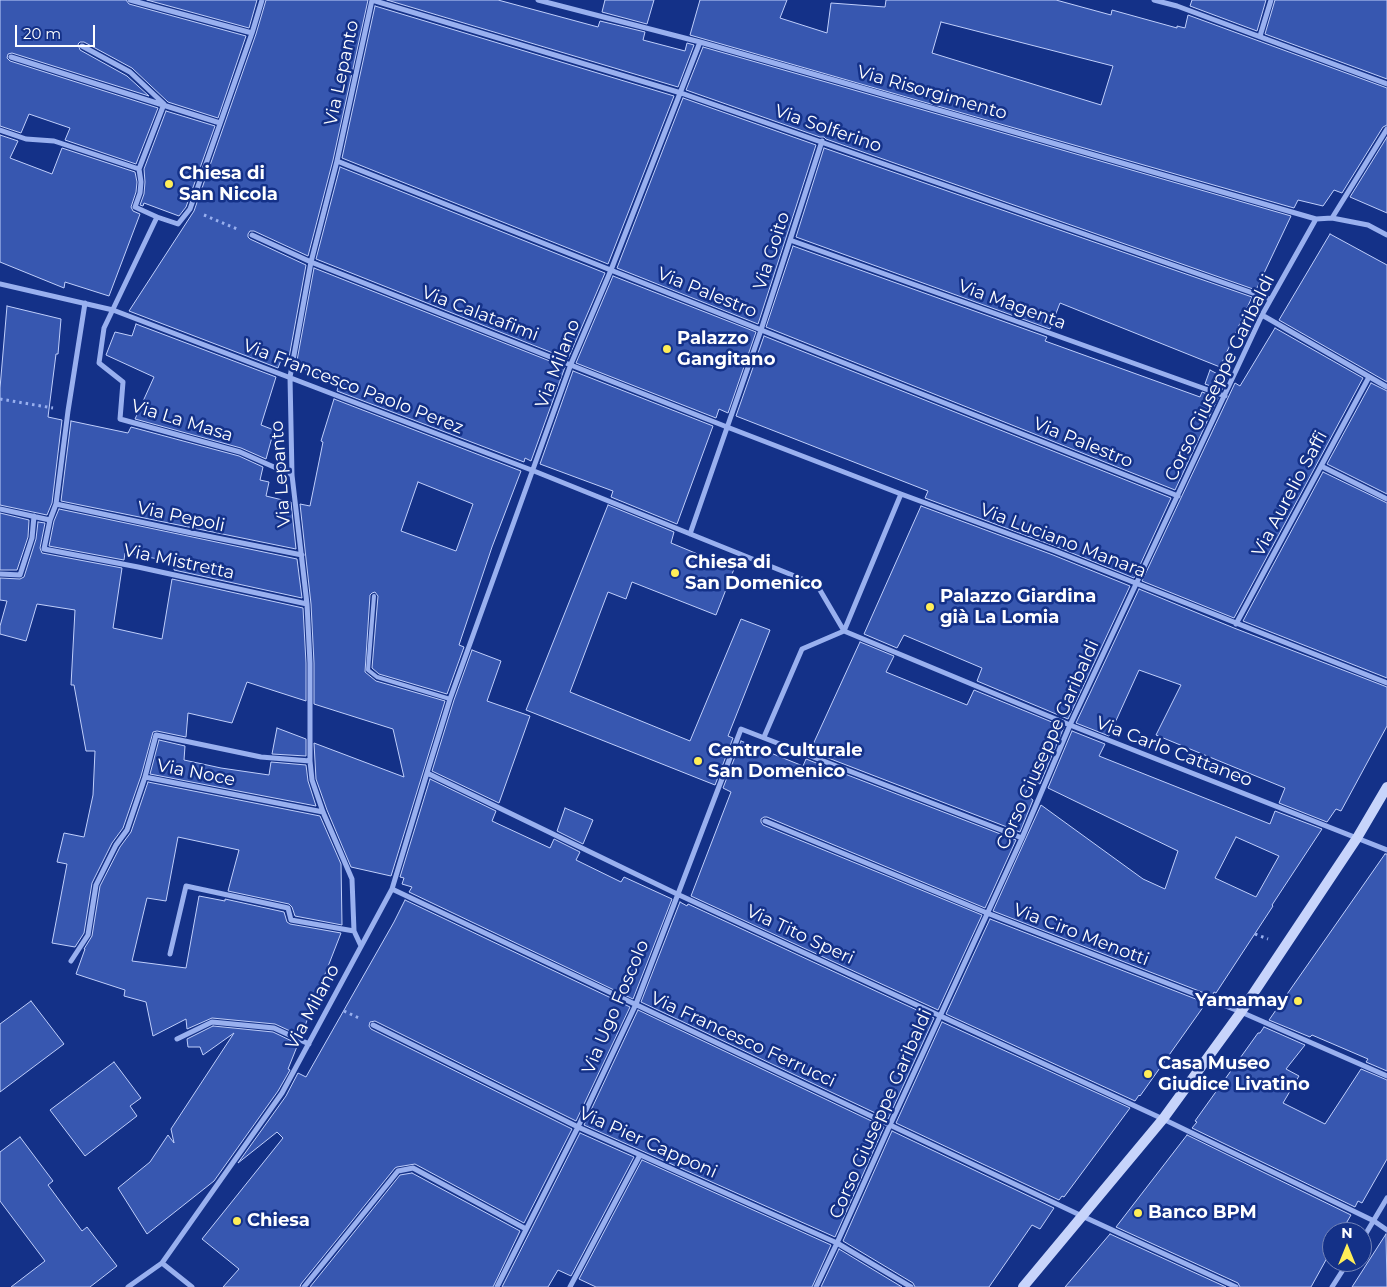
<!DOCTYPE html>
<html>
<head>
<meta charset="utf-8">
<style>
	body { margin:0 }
	#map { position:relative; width:1387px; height:1287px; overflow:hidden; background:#143188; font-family:Montserrat,sans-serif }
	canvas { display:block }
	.north { position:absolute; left:1322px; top:1222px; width:50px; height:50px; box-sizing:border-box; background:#143188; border:1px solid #7283b8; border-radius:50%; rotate:0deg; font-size:14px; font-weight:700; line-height:20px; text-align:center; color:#fff }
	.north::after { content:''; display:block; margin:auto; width:18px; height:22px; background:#ffee58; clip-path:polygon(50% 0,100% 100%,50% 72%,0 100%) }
	.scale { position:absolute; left:15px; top:25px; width:80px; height:22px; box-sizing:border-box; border:2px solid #fff; border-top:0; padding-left:6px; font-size:15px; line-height:18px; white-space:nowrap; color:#fff; -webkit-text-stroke:4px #143188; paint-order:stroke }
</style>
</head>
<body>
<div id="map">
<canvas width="1387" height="1287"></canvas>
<div class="north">N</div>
<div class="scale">20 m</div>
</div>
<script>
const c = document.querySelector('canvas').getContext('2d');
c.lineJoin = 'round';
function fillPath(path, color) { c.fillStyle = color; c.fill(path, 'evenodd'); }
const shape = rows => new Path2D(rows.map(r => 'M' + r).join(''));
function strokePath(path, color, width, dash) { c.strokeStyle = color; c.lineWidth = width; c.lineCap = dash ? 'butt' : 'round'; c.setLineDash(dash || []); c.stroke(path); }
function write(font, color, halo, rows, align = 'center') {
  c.font = font + ' Montserrat,sans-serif'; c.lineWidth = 5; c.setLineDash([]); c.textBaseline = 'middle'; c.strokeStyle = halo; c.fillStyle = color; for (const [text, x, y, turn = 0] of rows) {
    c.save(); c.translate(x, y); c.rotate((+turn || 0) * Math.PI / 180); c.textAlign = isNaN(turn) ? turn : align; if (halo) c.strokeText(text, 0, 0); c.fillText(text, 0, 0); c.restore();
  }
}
const building = shape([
	[0,0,126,0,129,4,246,36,218,118,168,102,132,68,84,42,80,42,78,44,80,50,127,76,149,96,12,53,8,54,7,58,10,61,158,108,136,164,65,140,70,128,29,114,21,133,0,126,0,0],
	[147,0,257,0,249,28,147,0],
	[266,0,368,0,333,160,308,256,254,231,250,231,248,234,248,237,250,239,306,265,288,363,281,360,278,368,129,311,194,211,256,34,266,0],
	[387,0,498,0,598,27,600,21,645,32,643,40,685,51,687,43,694,45,678,87,387,0],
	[605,0,654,0,647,24,602,12,605,0],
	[700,0,787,0,780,18,827,33,831,3,885,7,886,0,1056,0,1111,15,1112,10,1177,28,1177,26,1185,28,1188,15,1387,88,1387,125,1383,127,1342,193,1334,190,1323,206,1298,200,1294,208,690,35,700,0],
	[941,22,1113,66,1101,105,932,53,941,22],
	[1192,0,1266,0,1257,31,1190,6,1192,0],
	[1275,0,1387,0,1387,79,1265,34,1275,0],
	[375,6,674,96,608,264,342,158,375,6],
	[703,47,840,86,1291,216,1256,290,826,139,824,137,820,137,686,90,703,47],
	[683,98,816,145,758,324,617,268,683,98],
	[166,111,215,126,186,207,179,216,144,203,143,206,140,205,144,194,145,182,144,169,166,111],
	[0,135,18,141,10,158,52,174,62,148,135,172,137,182,136,192,131,207,133,211,140,214,109,296,65,282,64,288,0,262,0,135],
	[1387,137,1387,213,1350,197,1387,137],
	[824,148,1252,297,1220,367,1060,303,1050,329,796,237,824,148],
	[340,167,605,273,568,359,316,259,340,167],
	[1330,234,1387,265,1387,382,1279,320,1330,234],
	[793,246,1047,337,1045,341,1200,397,1202,392,1218,398,1175,490,766,327,793,246],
	[314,268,565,367,531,461,525,458,524,462,337,391,339,383,296,366,314,268],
	[613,276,756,332,728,413,719,409,716,418,576,363,613,276],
	[7,306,61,319,58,354,56,354,48,417,62,420,52,503,47,515,0,505,0,388,7,306],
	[136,324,276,377,261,425,274,430,266,459,241,448,135,419,154,377,106,355,115,332,132,336,136,324],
	[1275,328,1363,378,1234,618,1142,581,1235,383,1240,386,1275,328],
	[764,336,1171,498,1134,578,1057,547,925,498,928,491,736,416,764,336],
	[1210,370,1227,379,1222,390,1205,384,1210,370],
	[573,371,713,426,677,524,611,497,613,491,540,464,573,371],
	[1371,383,1387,391,1387,494,1327,464,1371,383],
	[334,399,521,471,492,547,459,645,464,647,447,694,379,674,372,668,378,596,375,592,372,593,370,595,365,672,376,681,445,701,391,876,351,867,327,810,316,779,314,743,404,777,393,729,314,704,314,663,311,604,300,504,310,506,323,442,321,441,334,399],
	[418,482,473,504,456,551,401,531,418,482],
	[71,421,128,433,131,427,239,456,263,467,260,480,269,482,266,496,291,502,296,549,61,501,71,421],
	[1323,472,1387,503,1387,678,1243,621,1323,472],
	[608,505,674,532,671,543,734,569,716,615,632,582,626,599,608,592,570,692,690,741,741,619,770,630,728,736,733,738,715,785,526,710,608,505],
	[921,506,1053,555,1130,586,1068,719,977,681,982,668,904,635,897,648,864,634,921,506],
	[59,509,297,559,302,598,174,570,175,562,125,553,124,560,49,546,54,521,59,509],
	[0,513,29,520,28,537,17,570,0,570,0,513],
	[38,522,45,523,40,548,42,553,122,568,113,628,162,639,172,579,303,608,306,663,306,701,247,682,232,723,188,713,186,737,157,731,153,732,141,776,123,828,112,843,92,883,84,933,75,947,52,943,67,864,57,862,64,833,84,837,93,795,95,751,86,751,74,685,71,685,75,610,37,604,26,641,0,634,0,626,7,601,0,600,0,578,20,579,24,577,36,539,38,522],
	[1139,589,1234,628,1387,687,1387,726,1341,811,1336,809,1327,822,1279,803,1285,788,1156,735,1181,685,1139,670,1109,736,1076,723,1139,589],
	[860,642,894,656,886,672,967,705,974,690,1064,727,1040,784,1033,780,1025,794,1033,800,1020,832,810,751,860,642],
	[472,650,501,661,487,701,530,716,499,803,432,771,454,700,472,650],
	[277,728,306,739,306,756,272,754,277,728],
	[1072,731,1105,744,1099,756,1270,824,1275,811,1322,829,1272,905,1273,906,1216,993,1214,992,1212,996,993,911,1041,805,1143,879,1165,889,1178,851,1048,788,1072,731],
	[1236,837,1279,856,1256,897,1215,878,1236,837],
	[159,740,185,746,184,760,221,768,269,775,271,762,306,765,308,781,316,806,150,774,159,740],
	[741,741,803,766,806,759,1016,840,985,908,767,817,764,817,761,819,761,822,763,825,982,915,938,1010,691,896,731,792,723,788,741,741],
	[430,779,496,811,492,821,550,848,554,839,580,852,576,860,621,882,624,877,672,899,633,999,409,892,412,887,402,884,404,878,400,877,430,779],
	[148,782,320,816,341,864,342,925,295,916,292,907,289,904,228,891,239,850,178,837,166,901,147,898,132,961,186,968,199,896,225,901,225,899,284,912,287,922,290,924,341,933,301,1036,275,1024,212,1018,187,1029,186,1019,153,1036,146,1002,124,996,125,990,76,974,85,949,84,949,92,936,100,886,120,847,131,832,148,782],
	[565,808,593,820,583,844,557,831,565,808],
	[1385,854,1387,854,1387,1071,1366,1062,1368,1059,1312,1035,1310,1037,1269,1020,1385,854],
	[405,900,630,1007,576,1121,375,1021,370,1022,369,1026,371,1029,572,1129,524,1223,415,1164,397,1167,395,1168,301,1284,300,1287,223,1287,239,1269,202,1239,283,1138,277,1132,238,1163,286,1096,298,1073,306,1077,394,922,405,900],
	[680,902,687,906,688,904,934,1018,888,1119,641,1002,680,902],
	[990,919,1206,1003,1140,1096,1139,1095,1135,1101,946,1014,990,919],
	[31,1001,64,1044,0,1092,0,1024,31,1001],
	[638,1010,884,1127,835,1237,584,1125,638,1010],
	[942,1022,1130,1108,1064,1197,1062,1196,1059,1200,896,1123,942,1022],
	[213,1026,273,1032,298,1044,288,1069,290,1070,278,1091,214,1181,147,1234,118,1188,150,1162,168,1135,174,1143,171,1129,234,1033,203,1055,200,1047,188,1047,187,1039,213,1026],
	[1264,1027,1305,1045,1286,1069,1299,1076,1283,1103,1325,1124,1361,1069,1387,1080,1387,1159,1362,1203,1358,1201,1355,1207,1192,1128,1197,1122,1195,1121,1258,1033,1260,1033,1264,1027],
	[114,1062,141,1098,130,1106,137,1116,85,1156,50,1110,114,1062],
	[892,1131,1054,1208,1040,1229,1032,1225,989,1287,915,1287,913,1283,843,1241,892,1131],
	[580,1133,634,1157,571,1276,558,1270,548,1287,502,1287,580,1133],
	[1187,1135,1351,1215,1341,1232,1332,1232,1332,1249,1311,1287,1240,1287,1238,1283,1116,1227,1187,1135],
	[20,1137,53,1181,48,1185,82,1231,87,1227,117,1266,90,1287,11,1287,45,1261,0,1201,0,1152,20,1137],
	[642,1160,831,1245,812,1287,596,1287,579,1279,642,1160],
	[412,1173,520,1231,493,1287,310,1287,400,1175,412,1173],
	[1110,1234,1226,1287,1065,1287,1110,1234],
	[1386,1234,1387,1287,1352,1287,1386,1234],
	[839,1249,902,1287,821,1287,839,1249]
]);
const path = shape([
	[204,215,237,229],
	[0,399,53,408],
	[1255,934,1268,939],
	[344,1011,359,1018]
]);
const lane = shape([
	[374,596,368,670,377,677,450,699]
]);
const street = shape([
	[130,0,252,33],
	[262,0,252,33,190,209,178,224,157,217,104,328,99,363,123,382,120,419,240,452,292,475],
	[372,0,681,93,1270,299],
	[538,0,700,42,841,82,1316,219,1332,218,1368,225,1387,235],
	[1154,0,1177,6,1387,84],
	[1260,36,1271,0],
	[82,46,130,72,164,104,139,169,141,182,140,193,135,207,157,217],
	[11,57,220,123],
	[0,130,26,139,54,141,139,169],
	[337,161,1178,496],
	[1332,218,1387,129],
	[252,235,311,262,727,427,901,494,1055,551,1387,683],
	[790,240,1225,396],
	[0,284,113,310,534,471,817,585,844,631],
	[85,303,68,411,56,504,50,520,44,549,138,567,307,604],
	[1262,315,1387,387],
	[1321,466,1387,499],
	[56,504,187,532,302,555],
	[0,509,50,520],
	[690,534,761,330,822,141],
	[0,574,20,575,32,538,34,516],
	[1236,624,1369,377],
	[844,631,1070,725,1387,850],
	[764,737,802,649,844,631,901,494],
	[427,773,677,894,1163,1119,1374,1221,1387,1230],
	[145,777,156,735,261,757,310,761],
	[765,821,987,913,1241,1012,1387,1076],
	[392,889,1082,1216,1236,1287],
	[361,946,354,931,352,879,323,812,312,780,310,761,310,663,307,604,292,475,290,377,311,262,337,161,372,0],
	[170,954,186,886,288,908,291,920,354,931],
	[71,961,88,935,96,885,116,845,127,830,145,777,323,812],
	[373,1025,578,1127,837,1243,911,1287],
	[177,1039,212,1022,274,1028,309,1044],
	[1362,1240,1387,1198],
	[162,1263,192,1287],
	[128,1287,162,1263,282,1093,392,889,427,773,450,699,571,364,611,270,700,42],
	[304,1287,398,1171,413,1168,526,1229],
	[497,1287,578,1127,636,1004,741,729,1022,838],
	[570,1287,640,1155],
	[816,1287,837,1243,890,1125,1022,838,1070,725,1262,315,1316,219],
	[1332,1287,1348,1262]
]);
const secondary = shape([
	[1023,1287,1163,1119,1241,1012,1357,838,1387,787]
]);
const markers = [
	[169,184,5,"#ffee58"],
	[667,349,5,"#ffee58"],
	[675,573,5,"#ffee58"],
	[930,607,5,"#ffee58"],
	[698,761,5,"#ffee58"],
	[1298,1001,5,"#ffee58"],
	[1148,1074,5,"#ffee58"],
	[1138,1213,5,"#ffee58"],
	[237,1221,5,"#ffee58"]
];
const streetNames = [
	["Via Lepanto",342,73,-78],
	["Via Risorgimento",932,93,16],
	["Via Solferino",828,129,19],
	["Via Goito",772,251,-72],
	["Via Palestro",707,293,22],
	["Via Magenta",1012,305,20],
	["Via Calatafimi",480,314,21],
	["Via Milano",558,364,-69],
	["Corso Giuseppe Garibaldi",1220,378,-64],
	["Via Francesco Paolo Perez",353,387,21],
	["Via La Masa",182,421,17],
	["Via Palestro",1083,443,22],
	["Via Lepanto",281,474,-94],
	["Via Aurelio Saffi",1290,494,-62],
	["Via Pepoli",181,517,12],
	["Via Luciano Manara",1063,541,21],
	["Via Mistretta",179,562,12],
	["Corso Giuseppe Garibaldi",1048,745,-66],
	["Via Carlo Cattaneo",1174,752,21],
	["Via Noce",196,773,11],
	["Via Tito Speri",800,935,25],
	["Via Ciro Menotti",1081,935,21],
	["Via Milano",313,1007,-62],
	["Via Ugo Foscolo",616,1007,-67],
	["Via Francesco Ferrucci",743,1040,25],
	["Corso Giuseppe Garibaldi",881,1114,-66],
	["Via Pier Capponi",648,1143,24]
];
const poiNames = [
	["Chiesa di",179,174],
	["San Nicola",179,195],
	["Palazzo",677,339],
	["Gangitano",677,360],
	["Chiesa di",685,563],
	["San Domenico",685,584],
	["Palazzo Giardina",940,597],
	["già La Lomia",940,618],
	["Centro Culturale",708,751],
	["San Domenico",708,772],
	["Yamamay",1288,1001,"right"],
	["Casa Museo",1158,1064],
	["Giudice Livatino",1158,1085],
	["Banco BPM",1148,1213],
	["Chiesa",247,1221]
];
fillPath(building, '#3757b0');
strokePath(building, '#c0cffb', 1);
strokePath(path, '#99b0ef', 3, [2.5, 4]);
strokePath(lane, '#99b0ef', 4);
strokePath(street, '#99b0ef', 5);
strokePath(secondary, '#c7d4fb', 10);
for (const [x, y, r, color] of markers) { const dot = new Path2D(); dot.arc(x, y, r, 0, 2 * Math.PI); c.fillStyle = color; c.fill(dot); strokePath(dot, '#143188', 2); }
write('18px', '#fff', '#143188', streetNames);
write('bold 18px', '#fff', '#143188', poiNames, 'left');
</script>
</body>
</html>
